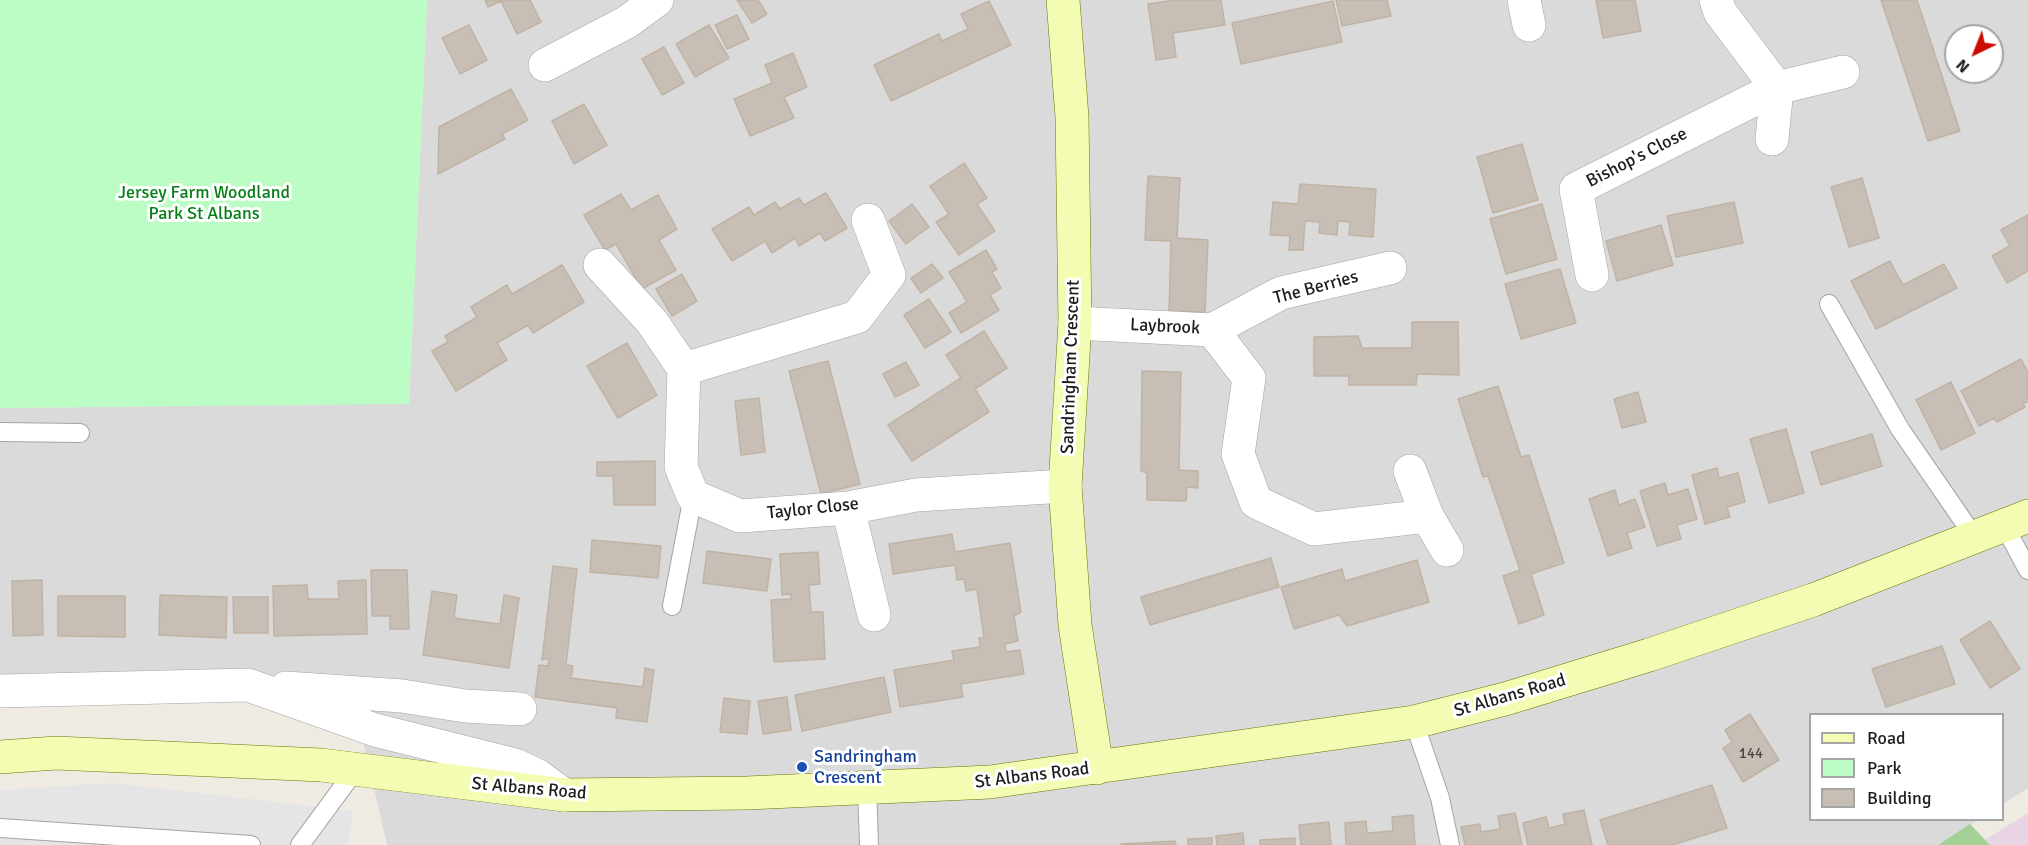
<!DOCTYPE html>
<html>
<head>
<meta charset="utf-8">
<style>
	body { margin:0 }
	#map { position:relative; width:2028px; height:845px; overflow:hidden; background:#efebe2; font-family:Signika,sans-serif }
	canvas { display:block }
	.legend { position:absolute; left:1809px; top:713px; width:195px; height:108px; box-sizing:border-box; background:#fff; border:2px solid #a5a5a5; margin:0; padding:8px 10px; list-style:none; font-size:18px; color:#1d1d1d }
	.legend li { display:flex; align-items:center; gap:12px; height:30px }
	.legend b { width:30px; border:2px solid #a5a5a5 }
	.north { position:absolute; left:1944px; top:24px; width:60px; height:60px; box-sizing:border-box; background:#fff; border:2px solid #a5a5a5; border-radius:50%; rotate:223deg; font-size:16px; font-weight:700; line-height:24px; text-align:center; color:#1d1d1d }
	.north::after { content:''; display:block; margin:auto; width:21px; height:27px; background:#ca0d00; clip-path:polygon(50% 0,100% 100%,50% 72%,0 100%) }
</style>
</head>
<body>
<div id="map">
<canvas width="2028" height="845"></canvas>
<ul class="legend">
<li><b style="height:8px;background:#f4fcb3"></b>Road</li>
<li><b style="height:16px;background:#bcfcc5"></b>Park</li>
<li><b style="height:16px;background:#c7beb5"></b>Building</li>
</ul>
<div class="north">N</div>
</div>
<script>
const c = document.querySelector('canvas').getContext('2d');
c.lineJoin = 'round';
function fillPath(path, color) { c.fillStyle = color; c.fill(path, 'evenodd'); }
const shape = rows => new Path2D(rows.map(r => 'M' + r).join(''));
function strokePath(path, color, width, dash) { c.strokeStyle = color; c.lineWidth = width; c.lineCap = dash ? 'butt' : 'round'; c.setLineDash(dash || []); c.stroke(path); }
function write(font, color, halo, rows, align = 'center') {
  c.font = font + ' Signika,sans-serif'; c.lineWidth = 6; c.setLineDash([]); c.textBaseline = 'middle'; c.strokeStyle = halo; c.fillStyle = color; for (const [text, x, y, turn = 0] of rows) {
    c.save(); c.translate(x, y); c.rotate((+turn || 0) * Math.PI / 180); c.textAlign = isNaN(turn) ? turn : align; if (halo) c.strokeText(text, 0, 0); c.fillText(text, 0, 0); c.restore();
  }
}
const residential = shape([
	[427,0,2028,0,2028,788,2003,804,2002,714,1810,714,1810,820,1978,820,1938,845,387,845,350,684,0,688,0,408,409,403],
	[1956,36,1992,36,1992,72,1956,72]
]);
const industrial = shape([
	[2028,813,2028,845,1990,845,1985,840]
]);
const forest = shape([
	[1970,824,1990,845,1938,845]
]);
const park = shape([
	[0,0,427,0,409,404,0,408]
]);
const parking = shape([
	[113,783,353,811,348,845,0,845,0,790]
]);
const building = shape([
	[485,0,530,0,541,22,517,34,501,1,488,7,485,0],
	[737,0,758,0,767,14,752,23,737,0],
	[1175,0,1221,0,1225,25,1173,33,1176,57,1156,60,1148,4,1175,0],
	[1336,0,1387,0,1391,16,1342,26,1336,0],
	[1596,0,1635,0,1641,31,1603,38,1596,0],
	[1881,0,1917,0,1960,131,1928,141,1881,0],
	[989,1,1011,45,891,101,874,65,939,34,942,41,968,29,961,14,989,1],
	[1333,1,1342,42,1241,64,1232,23,1333,1],
	[737,15,749,39,727,49,715,25,737,15],
	[469,25,487,60,460,74,442,38,469,25],
	[709,25,729,58,695,77,676,44,709,25],
	[664,47,684,83,662,95,642,59,664,47],
	[793,53,807,87,784,97,794,118,750,136,734,99,772,83,765,65,793,53],
	[511,89,528,120,502,134,505,139,438,174,439,127,511,89],
	[584,104,607,145,574,164,552,121,584,104],
	[1522,144,1538,200,1493,213,1477,157,1522,144],
	[964,163,987,198,977,204,995,231,959,255,936,222,949,214,930,186,964,163],
	[1148,176,1180,178,1177,238,1208,240,1205,312,1169,311,1171,241,1145,240,1148,176],
	[1862,178,1879,238,1849,247,1831,187,1862,178],
	[1300,184,1376,189,1373,237,1349,235,1350,222,1338,221,1337,235,1319,233,1320,222,1305,221,1303,250,1289,250,1290,236,1270,235,1273,202,1298,204,1300,184],
	[826,193,847,228,825,241,820,233,799,246,795,238,772,253,765,241,732,261,712,229,749,207,754,215,775,202,780,209,799,198,804,205,826,193],
	[621,194,631,210,658,195,677,229,659,240,676,270,642,289,616,244,605,250,584,215,621,194],
	[1734,202,1743,243,1676,257,1667,216,1734,202],
	[912,204,929,227,906,244,889,221,912,204],
	[1542,204,1557,259,1506,274,1490,219,1542,204],
	[2028,215,2028,271,2007,283,1992,256,2010,246,2001,230,2028,215],
	[1661,225,1673,265,1617,281,1606,241,1661,225],
	[986,250,997,269,992,272,1001,288,990,295,999,310,961,333,949,313,967,302,949,272,986,250],
	[1890,261,1903,285,1944,264,1957,288,1876,329,1851,281,1890,261],
	[932,264,943,278,921,293,911,278,932,264],
	[562,265,584,302,533,333,528,325,497,343,507,360,456,391,432,351,448,342,445,336,477,317,471,307,507,285,512,294,562,265],
	[1560,269,1576,323,1521,339,1505,284,1560,269],
	[682,274,697,301,672,316,656,289,682,274],
	[929,299,951,332,925,348,904,315,929,299],
	[1412,322,1458,322,1459,375,1417,374,1416,385,1349,385,1349,376,1314,376,1314,337,1358,336,1362,348,1412,348,1412,322],
	[984,331,1007,368,975,389,989,412,912,461,888,425,961,378,946,355,984,331],
	[627,343,657,395,618,418,587,366,627,343],
	[2021,359,2028,372,2028,401,2023,404,2025,407,1997,422,1994,418,1979,426,1961,391,2021,359],
	[828,361,860,484,821,494,789,371,828,361],
	[906,362,919,385,895,397,883,374,906,362],
	[1142,371,1181,372,1179,470,1198,471,1198,488,1187,487,1186,501,1147,500,1147,473,1141,471,1142,371],
	[1951,382,1975,433,1941,450,1916,400,1951,382],
	[1498,386,1521,457,1529,455,1564,563,1531,574,1544,615,1519,624,1503,576,1520,570,1488,476,1483,477,1458,399,1498,386],
	[1638,392,1646,422,1622,428,1614,399,1638,392],
	[759,398,765,452,741,455,735,401,759,398],
	[1786,429,1804,493,1769,503,1750,439,1786,429],
	[1872,434,1882,466,1821,485,1811,452,1872,434],
	[655,461,655,505,614,505,613,476,597,476,597,462,655,461],
	[1717,468,1719,478,1738,473,1745,502,1727,507,1730,517,1705,524,1692,475,1717,468],
	[1665,483,1668,495,1688,489,1697,519,1677,525,1681,539,1657,546,1640,491,1665,483],
	[1615,490,1619,505,1635,499,1645,527,1627,533,1632,548,1608,556,1589,499,1615,490],
	[952,534,955,552,1010,543,1021,612,1014,616,1018,641,1005,644,1006,652,1020,650,1024,674,961,684,963,697,900,707,894,670,954,660,952,651,980,647,979,638,984,638,977,589,966,591,964,579,957,580,955,565,893,574,889,544,952,534],
	[592,540,661,546,658,578,590,572,592,540],
	[707,551,771,559,767,591,703,583,707,551],
	[818,552,820,584,809,585,811,612,823,612,825,659,774,662,771,600,791,599,791,594,782,595,780,554,818,552],
	[1271,558,1279,587,1150,625,1141,597,1271,558],
	[1417,560,1429,602,1347,626,1339,615,1294,629,1281,587,1342,569,1345,581,1417,560],
	[553,566,577,569,566,665,573,666,571,678,643,687,645,668,654,670,647,722,616,718,617,708,535,697,539,665,548,666,549,658,542,660,553,566],
	[371,570,407,570,409,629,390,629,390,616,372,616,371,570],
	[42,580,43,635,13,636,12,581,42,580],
	[366,580,367,634,274,636,273,586,307,585,308,599,339,599,338,581,366,580],
	[432,591,457,595,454,618,500,624,504,595,519,598,509,668,423,655,432,591],
	[160,595,227,597,226,638,159,635,160,595],
	[58,596,125,596,125,637,58,636,58,596],
	[233,597,268,597,268,633,234,633,233,597],
	[1990,621,2020,669,1990,688,1960,640,1990,621],
	[1942,646,1955,684,1886,707,1872,669,1942,646],
	[884,677,891,712,802,731,795,695,884,677],
	[787,697,791,730,763,734,758,701,787,697],
	[724,698,750,701,747,734,720,732,724,698],
	[1750,714,1779,760,1743,782,1723,748,1732,742,1725,730,1750,714],
	[1712,785,1727,828,1672,845,1608,845,1600,820,1712,785],
	[1584,810,1592,845,1528,845,1523,823,1546,817,1549,828,1565,824,1563,814,1584,810],
	[1515,813,1522,845,1465,845,1461,827,1480,824,1481,832,1500,829,1498,816,1515,813],
	[1413,815,1415,845,1346,845,1345,823,1366,821,1367,833,1393,831,1392,817,1413,815],
	[1329,822,1331,845,1301,845,1299,825,1329,822],
	[1243,833,1244,845,1217,845,1216,836,1243,833],
	[1212,838,1212,845,1188,845,1188,839,1212,838],
	[1295,838,1295,845,1260,845,1260,840,1295,838],
	[1175,841,1176,845,1121,845,1121,844,1175,841]
]);
const lane = shape([
	[1829,304,1900,429,1975,538],
	[0,432,80,433],
	[2005,527,2028,570],
	[672,606,693,496],
	[1414,722,1440,798,1450,845],
	[867,787,869,845],
	[0,828,251,845],
	[300,845,356,769]
]);
const street = shape([
	[1524,0,1529,25],
	[545,65,627,22,657,0],
	[1772,139,1777,88,1843,72],
	[868,220,889,275,857,317,684,369,681,467,693,496,740,516,848,508,916,495,1065,486],
	[600,265,652,322,684,369],
	[1592,275,1576,189,1777,88,1720,12,1716,0],
	[1075,323,1212,330,1249,378,1238,454,1256,502,1314,529,1427,516,1447,550],
	[1212,330,1281,293,1390,268],
	[1410,471,1427,516],
	[848,508,874,615],
	[286,688,402,696,465,706,520,709],
	[0,691,248,685,375,730,515,765,538,776,564,795]
]);
const secondary = shape([
	[1063,0,1072,117,1075,323,1065,486,1075,625,1097,768],
	[0,757,56,753,321,765,564,795,747,793,990,782,1414,722,1505,699,1649,655,1813,600,2028,516]
]);
const markers = [
	[802,767,6,"#1a4fb4"]
];
const numberNames = [
	["144",1751,754]
];
const streetNames = [
	["Bishop's Close",1637,158,-27],
	["The Berries",1316,288,-15],
	["Laybrook",1165,327,3],
	["Sandringham Crescent",1071,367,-88],
	["Taylor Close",813,509,-6],
	["St Albans Road",1510,696,-16],
	["St Albans Road",1032,776,-7],
	["St Albans Road",529,789,5]
];
const parkNames = [
	["Jersey Farm Woodland",204,193],
	["Park St Albans",204,214]
];
const transitNames = [
	["Sandringham",814,757],
	["Crescent",814,778]
];
fillPath(residential, '#dbdada');
fillPath(industrial, '#e8d4e3');
fillPath(forest, '#a2d095');
fillPath(park, '#bcfcc5');
fillPath(parking, '#e5e5e5');
fillPath(building, '#c7beb5');
strokePath(building, '#c1b3a4', 1.5);
strokePath(lane, '#a4a4a4', 20);
strokePath(street, '#a4a4a4', 34);
strokePath(secondary, '#637800', 34);
strokePath(lane, '#fff', 18);
strokePath(street, '#fff', 33);
strokePath(secondary, '#f4fcb3', 33);
for (const [x, y, r, color] of markers) { const dot = new Path2D(); dot.arc(x, y, r, 0, 2 * Math.PI); c.fillStyle = color; c.fill(dot); strokePath(dot, '#fff', 2); }
write('15px', '#484543', null, numberNames);
write('18px', '#1d1d1d', '#fff', streetNames);
write('18px', '#077f18', '#fff', parkNames);
write('18px', '#164399', '#fff', transitNames, 'left');
</script>
</body>
</html>
